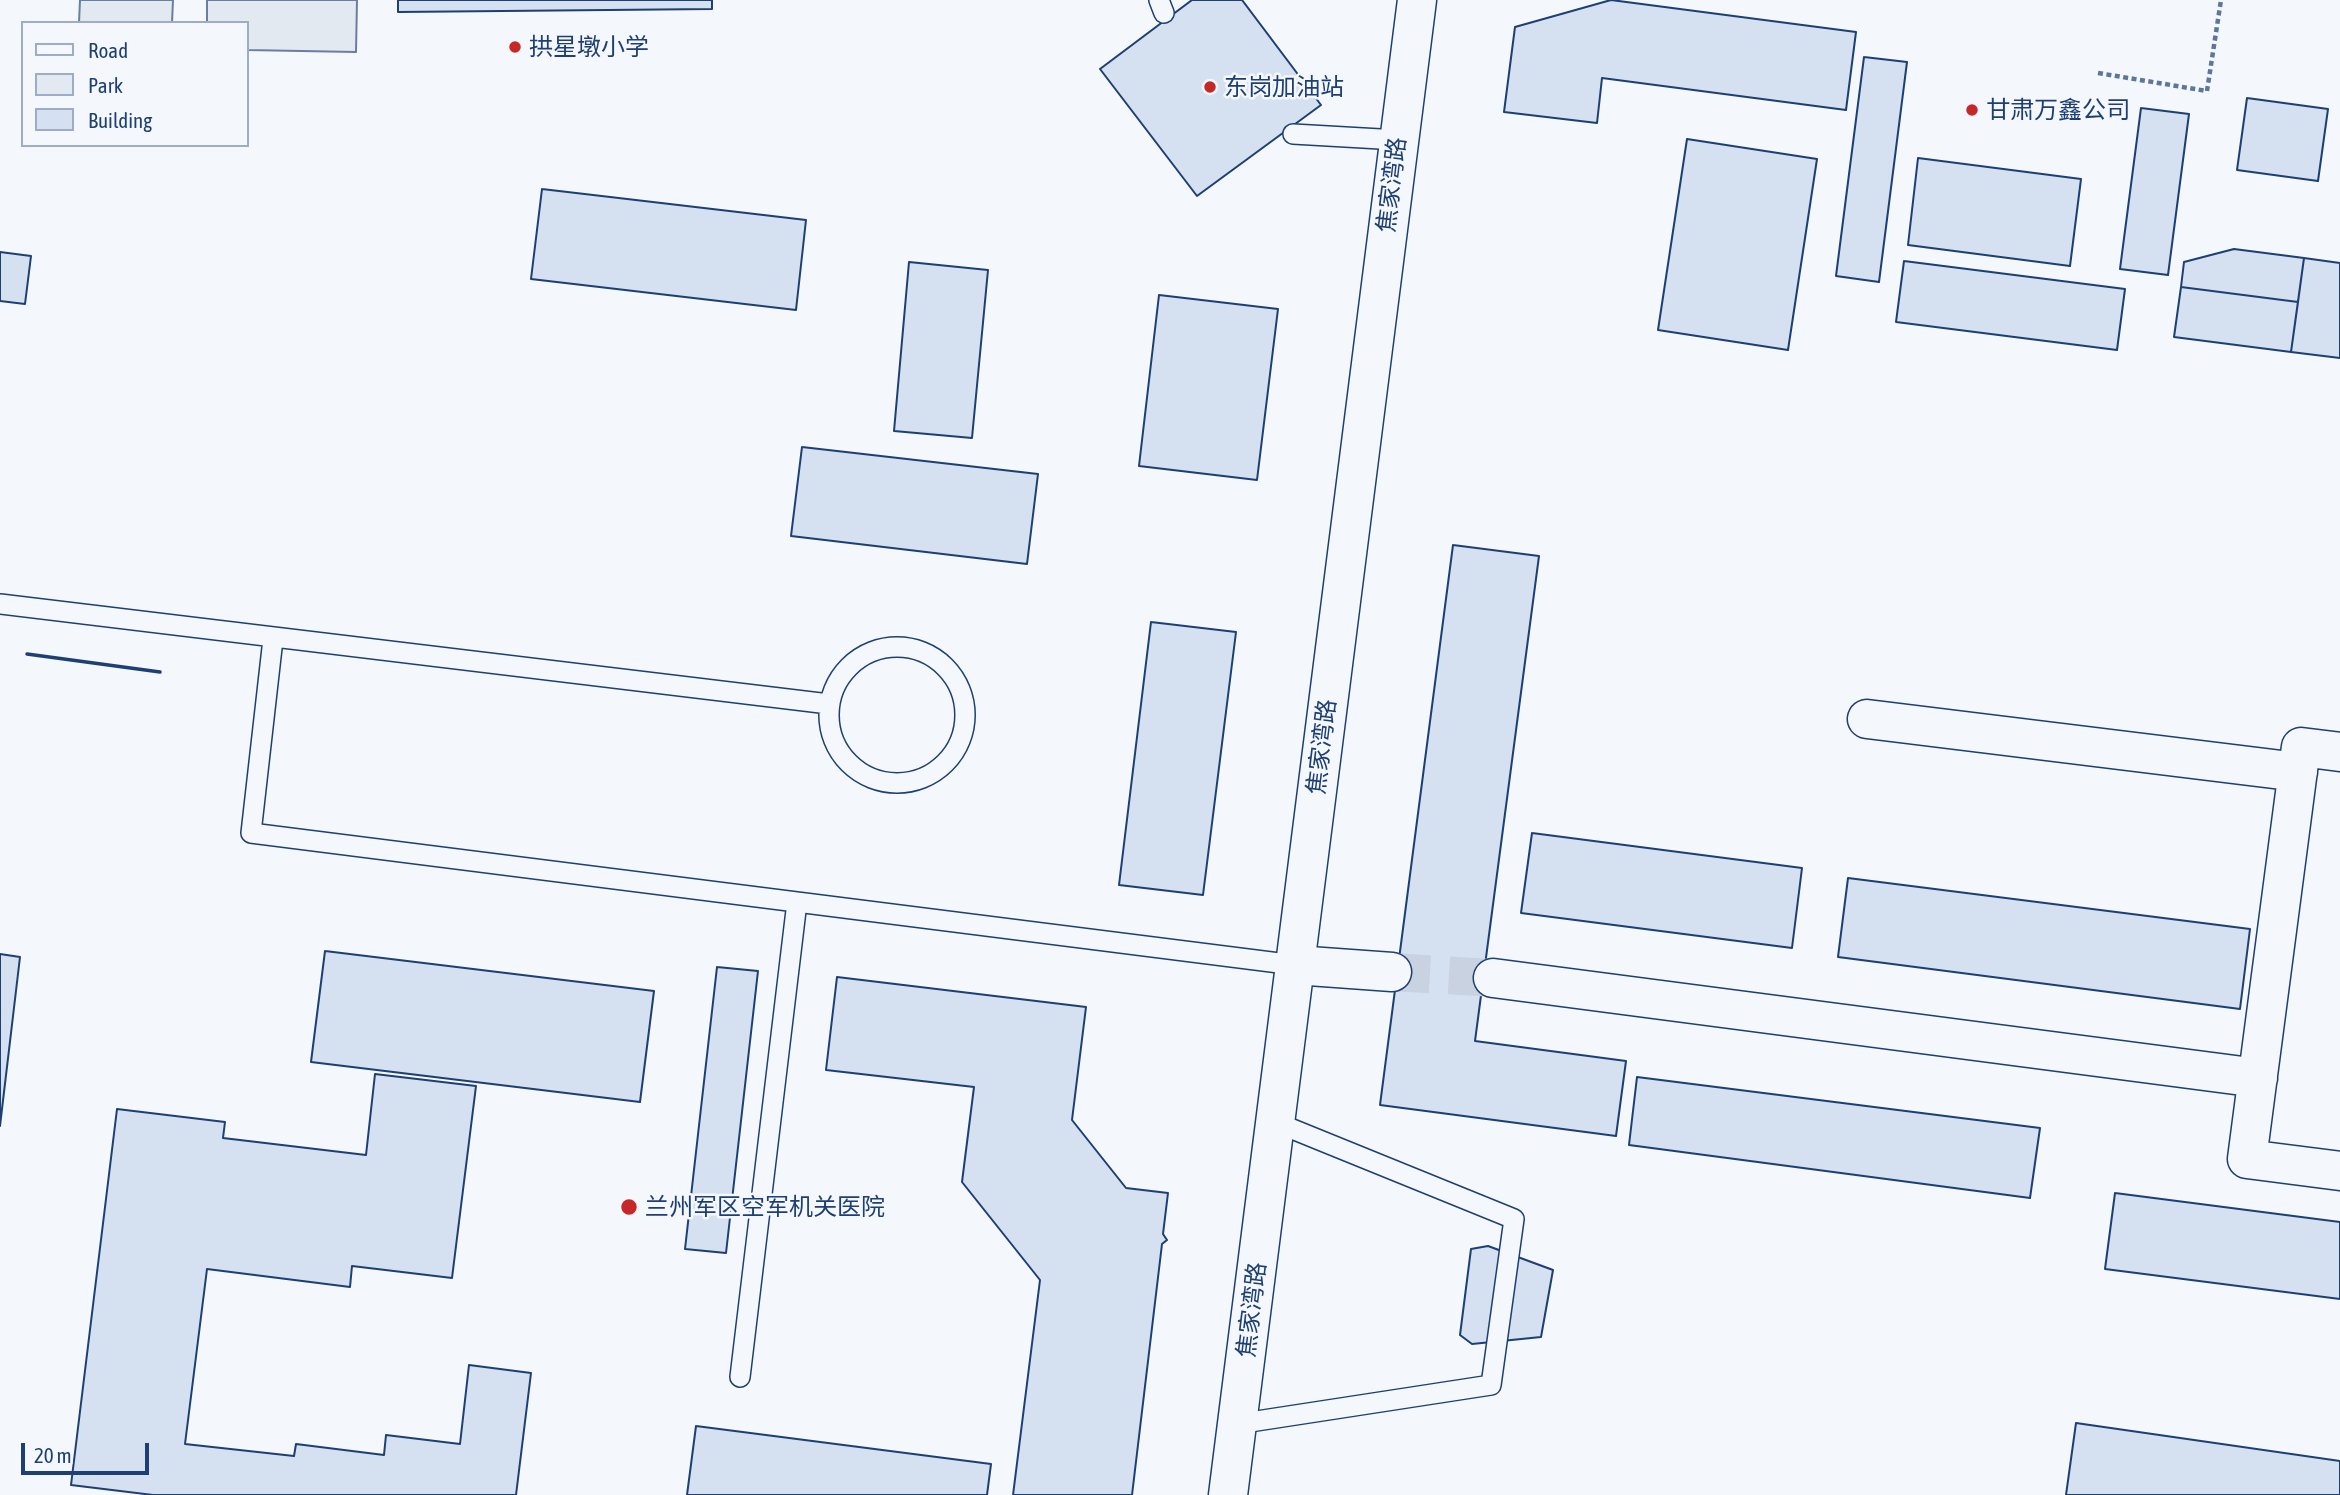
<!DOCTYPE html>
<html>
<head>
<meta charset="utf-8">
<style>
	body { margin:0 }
	#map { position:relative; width:2340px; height:1495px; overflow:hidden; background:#f4f7fb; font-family:"Asap Condensed",sans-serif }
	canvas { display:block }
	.legend { position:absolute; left:21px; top:21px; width:228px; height:126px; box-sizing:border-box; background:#f4f7fb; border:2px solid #9eadc5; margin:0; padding:9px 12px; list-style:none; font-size:21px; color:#1d3f73 }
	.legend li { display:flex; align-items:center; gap:14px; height:35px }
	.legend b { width:35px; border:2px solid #9eadc5 }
	.scale { position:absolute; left:21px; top:1443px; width:128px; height:32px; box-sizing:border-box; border:4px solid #1d3f73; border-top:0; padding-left:9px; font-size:21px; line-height:24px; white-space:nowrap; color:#1d3f73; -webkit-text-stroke:5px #f4f7fb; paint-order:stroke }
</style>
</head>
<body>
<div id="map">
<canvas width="2340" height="1495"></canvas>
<ul class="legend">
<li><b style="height:9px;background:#f4f7fb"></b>Road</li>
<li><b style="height:19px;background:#e3e9f0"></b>Park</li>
<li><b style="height:19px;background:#d5e0f0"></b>Building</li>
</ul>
<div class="scale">20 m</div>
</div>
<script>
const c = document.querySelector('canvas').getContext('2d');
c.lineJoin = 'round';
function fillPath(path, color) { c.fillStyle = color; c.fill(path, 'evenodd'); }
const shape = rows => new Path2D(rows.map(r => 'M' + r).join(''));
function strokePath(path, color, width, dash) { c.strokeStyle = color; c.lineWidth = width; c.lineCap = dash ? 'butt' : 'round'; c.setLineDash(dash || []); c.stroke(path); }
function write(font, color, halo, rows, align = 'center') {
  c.font = font + ' "Asap Condensed","Noto Sans SC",sans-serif'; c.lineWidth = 5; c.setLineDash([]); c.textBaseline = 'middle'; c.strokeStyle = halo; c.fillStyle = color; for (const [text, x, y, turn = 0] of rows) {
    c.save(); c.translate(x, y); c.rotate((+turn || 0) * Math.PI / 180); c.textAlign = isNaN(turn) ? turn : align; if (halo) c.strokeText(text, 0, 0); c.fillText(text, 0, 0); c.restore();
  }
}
const green = shape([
	[80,0,173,0,172,23,79,23,80,0],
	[207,0,357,0,356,52,247,50,247,23,207,23,207,0]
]);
const building = shape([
	[398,0,712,0,712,9,398,12,398,0],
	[1192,0,1242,0,1321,105,1197,196,1100,69,1192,0],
	[1611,0,1856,32,1846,110,1602,78,1597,123,1504,112,1515,27,1611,0],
	[1864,57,1907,62,1879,282,1836,276,1864,57],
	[2247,98,2328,109,2318,181,2237,170,2247,98],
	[2141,108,2189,114,2168,275,2120,269,2141,108],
	[1687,139,1817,159,1788,350,1658,330,1687,139],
	[1918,158,2081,179,2070,266,1908,245,1918,158],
	[542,189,806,220,796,310,531,279,542,189],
	[2234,249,2304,258,2298,302,2181,287,2184,262,2234,249],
	[0,252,31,256,25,304,0,301,0,252],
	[2304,258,2340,263,2340,358,2291,352,2304,258],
	[1904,261,2125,289,2117,350,1896,322,1904,261],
	[909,262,988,270,972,438,894,431,909,262],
	[2181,287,2298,302,2291,352,2174,337,2181,287],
	[1159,295,1278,309,1257,480,1139,466,1159,295],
	[802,447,1038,474,1027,564,791,536,802,447],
	[1453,545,1539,556,1475,1041,1626,1061,1616,1136,1380,1105,1453,545],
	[1151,622,1236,632,1203,895,1119,885,1151,622],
	[1532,833,1802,868,1792,948,1521,913,1532,833],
	[1848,878,2250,929,2240,1009,1838,957,1848,878],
	[325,951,654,991,640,1102,311,1062,325,951],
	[0,954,20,957,0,1126,0,954],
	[717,967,758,971,726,1253,685,1249,717,967],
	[837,977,1086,1007,1072,1120,1126,1188,1168,1193,1163,1234,1167,1240,1162,1244,1132,1495,1013,1495,1040,1280,962,1182,974,1087,826,1070,837,977],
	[375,1074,476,1086,452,1278,352,1266,350,1287,207,1269,185,1444,294,1456,296,1444,384,1455,386,1435,460,1444,469,1365,531,1373,516,1495,153,1495,71,1485,117,1109,225,1122,223,1138,366,1155,375,1074],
	[1637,1077,2040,1128,2030,1198,1629,1145,1637,1077],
	[2115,1193,2340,1222,2340,1299,2105,1269,2115,1193],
	[1488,1246,1553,1270,1541,1337,1472,1344,1460,1335,1471,1249,1488,1246],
	[2076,1423,2340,1461,2340,1495,2066,1495,2076,1423],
	[696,1426,991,1464,987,1495,687,1495,696,1426]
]);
const minorTunnel = shape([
	[1392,972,1493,978]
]);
const path = shape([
	[2098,73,2207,91,2221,0]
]);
const service = shape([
	[1159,0,1164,13],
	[1293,134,1398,140],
	[0,604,829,704],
	[273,639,251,833,1295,965],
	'829 715a68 68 0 1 1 136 0a68 68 0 1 1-136 0Z',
	[740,1377,797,902],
	[1237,1424,1491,1385,1514,1219,1275,1122]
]);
const minor = shape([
	[1867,719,2298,772],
	[2340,752,2301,747,2247,1159,2340,1171],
	[1295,965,1392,972],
	[1493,978,2258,1078]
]);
const tertiary = shape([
	[1228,1495,1417,0]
]);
const wall = shape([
	[27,654,160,672]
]);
const markers = [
	[515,47,7,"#c62828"],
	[1210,87,7,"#c62828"],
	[1972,110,7,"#c62828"],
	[629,1207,9,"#c62828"]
];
const poiNames = [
	["拱星墩小学",529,47],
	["东岗加油站",1224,87],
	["甘肃万鑫公司",1986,110],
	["兰州军区空军机关医院",645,1207]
];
const streetNames = [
	["焦家湾路",1392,185,-83],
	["焦家湾路",1322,747,-83],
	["焦家湾路",1252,1310,-83]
];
fillPath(green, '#e3e9f0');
strokePath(green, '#687fa3', 2);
fillPath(building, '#d5e0f0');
strokePath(building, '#1d3f73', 2);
strokePath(minorTunnel, '#c9d2e0', 38, [38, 19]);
strokePath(service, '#1d3f73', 22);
strokePath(minor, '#1d3f73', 41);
strokePath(tertiary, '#1d3f73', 41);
strokePath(path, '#5e769c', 4.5, [5, 3.5]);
strokePath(service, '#f4f7fb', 19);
strokePath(minor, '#f4f7fb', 38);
strokePath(tertiary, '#f4f7fb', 38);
strokePath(wall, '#1d3f73', 3.5);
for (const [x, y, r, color] of markers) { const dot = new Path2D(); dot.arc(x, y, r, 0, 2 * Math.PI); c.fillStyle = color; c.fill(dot); strokePath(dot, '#f4f7fb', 2.5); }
write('24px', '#1d3f73', '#f4f7fb', poiNames, 'left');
write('24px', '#1d3f73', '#f4f7fb', streetNames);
</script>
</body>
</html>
